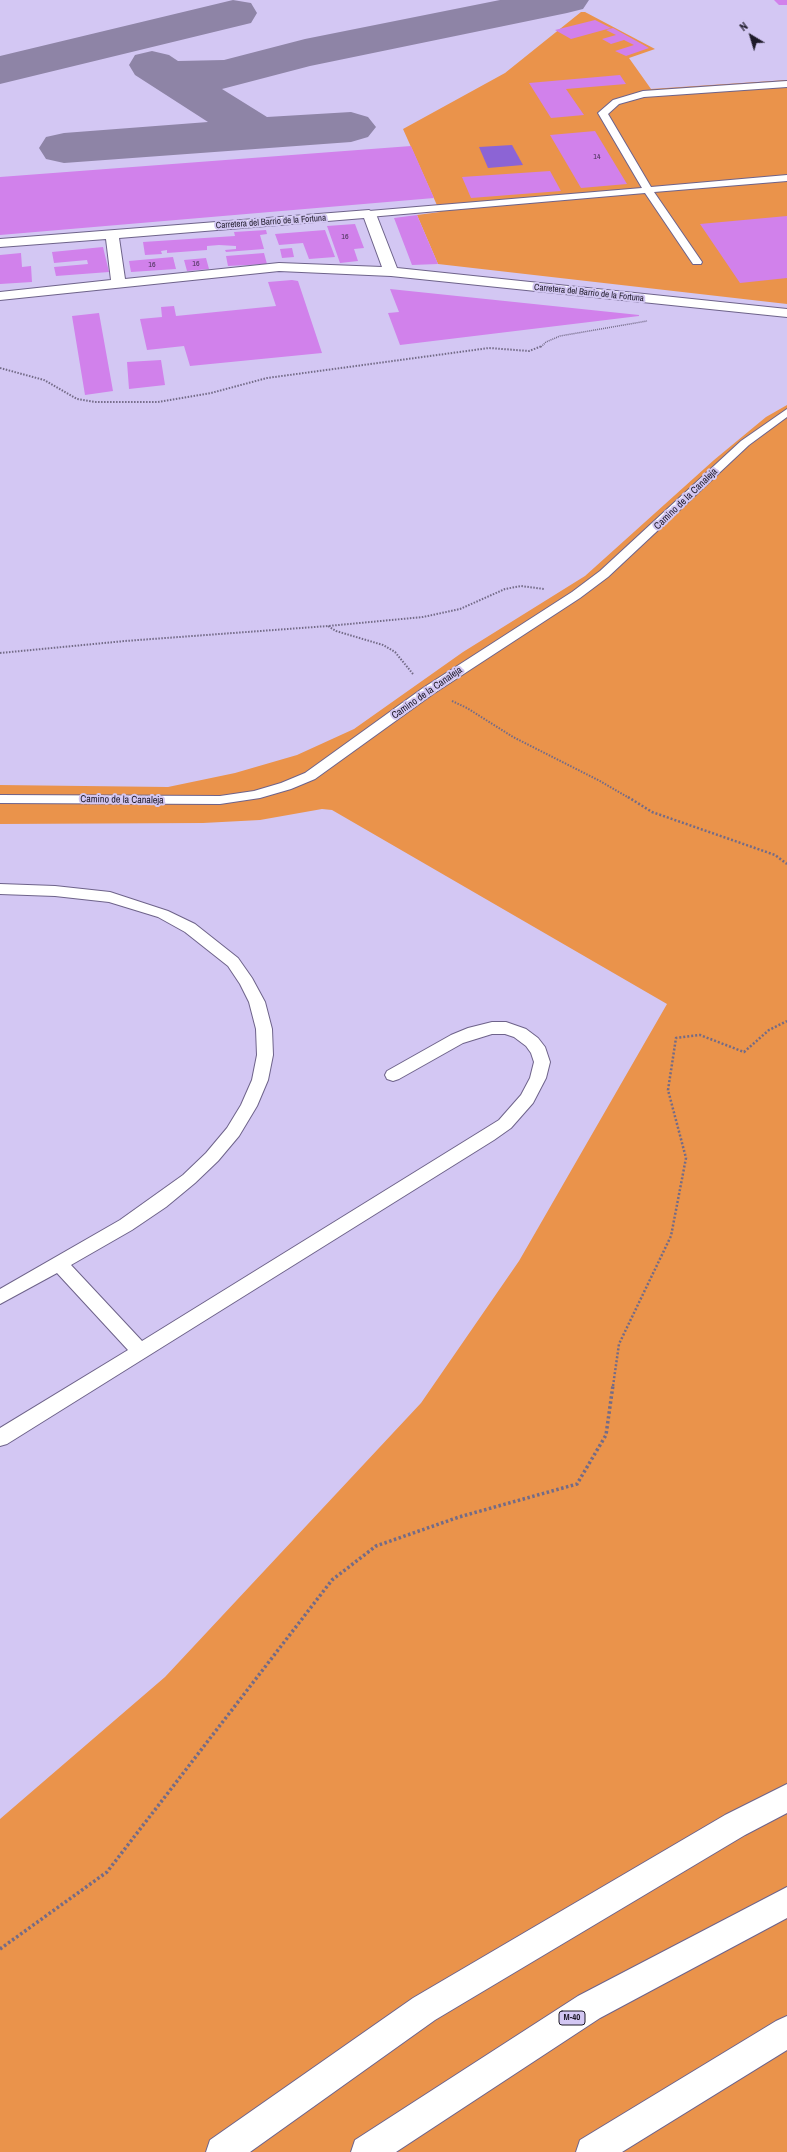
<!DOCTYPE html>
<html>
<head>
<meta charset="utf-8">
<style>
	body { margin:0 }
	#map { position:relative; width:787px; height:2152px; overflow:hidden; background:#d3c7f3; font-family:"Archivo Narrow",sans-serif }
	canvas { display:block }
	.north { position:absolute; left:731px; top:16px; width:40px; height:40px; -webkit-text-stroke:3px #d3c7f3; paint-order:stroke; rotate:322deg; font-size:11px; font-weight:700; line-height:16px; text-align:center; color:#1e1a29 }
	.north::after { content:''; display:block; margin:auto; width:14px; height:18px; background:#1e1a29; clip-path:polygon(50% 0,100% 100%,50% 72%,0 100%) }
</style>
</head>
<body>
<div id="map">
<canvas width="787" height="2152"></canvas>
<div class="north">N</div>
</div>
<script>
const c = document.querySelector('canvas').getContext('2d');
c.lineJoin = 'round';
function fillPath(path, color) { c.fillStyle = color; c.fill(path, 'evenodd'); }
const shape = rows => new Path2D(rows.map(r => 'M' + r).join(''));
function strokePath(path, color, width, dash) { c.strokeStyle = color; c.lineWidth = width; c.lineCap = dash ? 'butt' : 'round'; c.setLineDash(dash || []); c.stroke(path); }
function write(font, color, halo, rows, align = 'center') {
  c.font = font + ' "Archivo Narrow",sans-serif'; c.lineWidth = 4; c.setLineDash([]); c.textBaseline = 'middle'; c.strokeStyle = halo; c.fillStyle = color; for (const [text, x, y, turn = 0] of rows) {
    c.save(); c.translate(x, y); c.rotate((+turn || 0) * Math.PI / 180); c.textAlign = isNaN(turn) ? turn : align; if (halo) c.strokeText(text, 0, 0); c.fillText(text, 0, 0); c.restore();
  }
}
const green = shape([
	[581,12,585,12,655,49,629,58,651,89,787,80,787,304,438,264,417,215,440,212,403,129,505,73],
	[787,405,787,2152,0,2152,0,1819,165,1677,421,1403,519,1261,667,1004,332,810,322,809,260,820,203,823,0,824,0,785,168,787,235,773,297,755,354,729,463,652,585,576,714,460,766,417]
]);
const water = shape([
	[512,145,523,165,488,168,479,147]
]);
const taxiway = shape([
	[233,0,251,3,257,13,251,23,0,84,0,56,233,0],
	[500,0,589,0,583,9,567,13,310,66,222,89,267,117,351,112,368,117,376,127,368,137,351,142,64,163,46,159,39,148,46,137,64,133,208,122,135,75,129,65,135,55,152,51,169,55,178,61,224,60,305,39,500,0]
]);
const building = shape([
	[774,0,787,0,787,5,779,5],
	[595,20,611,28,571,39,555,30],
	[613,28,649,48,626,56,615,51,634,45,624,40,611,44,602,39,616,35,606,30],
	[620,75,626,84,566,89,584,115,551,118,529,83],
	[595,131,627,184,581,188,550,135],
	[411,146,434,198,0,235,0,177],
	[550,171,561,191,471,198,462,177],
	[417,215,438,264,412,265,394,218],
	[787,216,787,278,740,283,700,224],
	[355,224,364,248,354,249,358,261,340,263,327,226],
	[266,230,267,234,260,235,264,249,226,252,225,250,236,249,236,246,219,245,207,246,207,250,167,253,167,250,161,251,162,254,145,255,143,242,235,236,234,232],
	[325,230,335,257,309,259,303,243,279,245,275,234],
	[103,247,109,272,56,276,54,267,88,264,87,260,54,263,52,252],
	[292,248,294,257,282,258,280,249],
	[21,253,22,267,31,266,32,282,0,284,0,255],
	[264,253,267,264,228,266,226,256],
	[173,257,176,269,131,272,129,261],
	[206,258,209,269,187,271,184,260],
	[292,280,298,281,322,353,190,366,184,346,147,350,140,319,162,317,161,307,174,306,176,316,276,306,268,282],
	[390,289,639,315,639,316,400,345,388,313,399,312],
	[99,313,113,391,85,395,72,316],
	[161,360,165,385,129,389,127,362]
]);
const pathFar3 = shape([
	[541,347,546,342,560,336,647,321]
]);
const pathFar2 = shape([
	[0,368,44,380,77,399,95,402,158,402,211,393,267,378,489,348,529,351,542,346],
	[0,653,125,641,328,626],
	[413,674,395,652,383,645,336,631,328,626,423,617,460,609,505,589,521,586,544,589],
	[452,701,467,708,513,737,600,781,629,798]
]);
const pathFar1 = shape([
	[628,797,652,812,775,855,787,864],
	[613,1386,619,1344,671,1236,686,1158,668,1090,676,1038,700,1035,744,1052,769,1030,787,1021]
]);
const path = shape([
	[0,1949,107,1872,332,1580,376,1546,459,1517,577,1484,606,1435,613,1385]
]);
const lane = shape([
	[787,81,787,87,644,97,619,104,608,114,651,187,787,175,787,181,654,192,702,262,701,264,693,264,645,193,369,217,364,214,369,211,642,188,598,113,613,100,643,91,787,81],
	[787,409,787,417,749,445,608,577,580,598,433,694,315,779,291,789,260,798,220,804,0,803,0,795,220,796,254,791,281,783,305,773,423,688,572,592,600,571,741,441,787,409],
	[0,884,55,886,110,892,168,911,195,924,238,958,252,978,265,1002,272,1029,273,1055,268,1080,257,1106,239,1136,218,1161,195,1183,166,1207,132,1230,71,1265,142,1341,499,1120,521,1095,530,1078,534,1062,531,1053,526,1046,514,1037,505,1034,492,1034,463,1043,399,1079,393,1081,387,1079,385,1075,387,1071,451,1035,468,1028,492,1022,506,1022,526,1029,538,1038,545,1047,550,1062,546,1078,533,1103,511,1128,494,1140,7,1444,0,1446,0,1428,128,1350,57,1273,0,1304,0,1289,120,1220,183,1175,206,1153,227,1128,241,1105,252,1080,257,1055,256,1029,249,1002,240,984,228,966,185,932,158,917,109,902,55,896,0,894,0,884]
]);
const street = shape([
	[369,210,376,214,397,268,787,309,787,317,391,276,279,271,0,300,0,292,111,280,106,239,0,247,0,239,369,210],
	[364,218,382,267,279,263,125,279,119,238,364,218]
]);
const highway = shape([
	[787,1784,787,1813,745,1835,435,2020,250,2152,206,2152,210,2140,413,1998,725,1815,787,1784],
	[787,1887,787,1918,600,2018,396,2152,351,2152,355,2140,578,1996,787,1887],
	[787,2016,787,2050,622,2152,576,2152,580,2140,776,2021,787,2016]
]);
const numberNames = [
	["14",597,157],
	["16",345,237],
	["16",196,264],
	["16",152,265]
];
const farStreetnames = [
	["Carretera del Barrio de la Fortuna",271,222,-4],
	["Carretera del Barrio de la Fortuna",589,293,6]
];
const shields = [
	[572,2018,26]
];
const shieldNames = [
	["M-40",572,2018]
];
const streetNames = [
	["Camino de la Canaleja",686,499,-44],
	["Camino de la Canaleja",427,693,-35],
	["Camino de la Canaleja",122,800,1]
];
fillPath(green, '#ea934b');
fillPath(water, '#8c64d5');
fillPath(taxiway, '#8e84a6');
fillPath(building, '#d181eb');
strokePath(lane, '#6e638a', 2);
strokePath(street, '#6e638a', 2);
strokePath(highway, '#6e638a', 2);
strokePath(pathFar3, '#736b87', 1.5, [1, 1]);
strokePath(pathFar2, '#736b87', 2, [1.5, 1.5]);
strokePath(pathFar1, '#736b87', 2.5, [2, 2]);
strokePath(path, '#736b87', 3.5, [2.5, 2.5]);
fillPath(lane, '#fff');
fillPath(street, '#fff');
fillPath(highway, '#fff');
write('8px', '#4b345a', null, numberNames);
write('9px', '#1e1a29', '#d3c7f3', farStreetnames);
for (const [x, y, w] of shields) { const box = new Path2D(); box.roundRect(x - w / 2, y - 7, w, 14, 3); c.fillStyle = '#d3c7f3'; c.fill(box); strokePath(box, '#1e1a29', 1); }
write('bold 9px', '#1e1a29', null, shieldNames);
write('10px', '#1e1a29', '#d3c7f3', streetNames);
</script>
</body>
</html>
